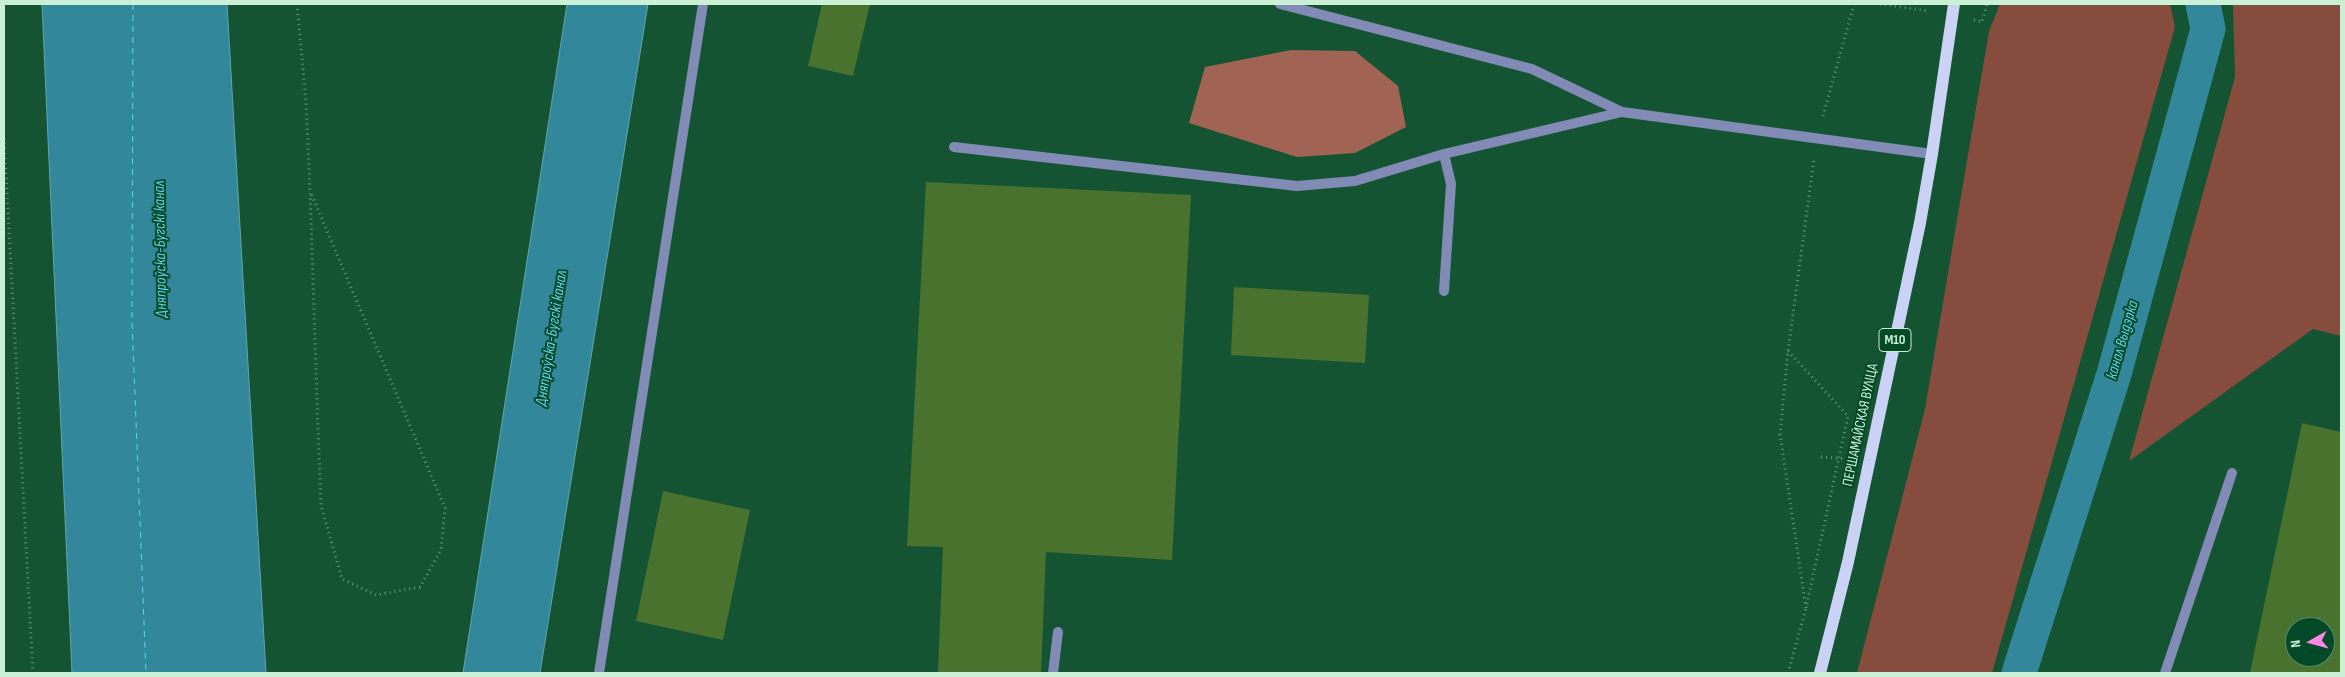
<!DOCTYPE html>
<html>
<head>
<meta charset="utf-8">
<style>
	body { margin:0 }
	#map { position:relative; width:2345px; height:677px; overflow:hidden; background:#155432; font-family:"Sofia Sans Condensed",sans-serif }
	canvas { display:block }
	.frame { position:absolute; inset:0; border:5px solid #caf0d6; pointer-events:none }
	.north { position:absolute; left:2285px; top:617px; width:50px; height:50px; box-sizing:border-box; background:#044927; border:1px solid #538c6d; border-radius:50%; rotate:263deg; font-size:14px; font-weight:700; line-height:20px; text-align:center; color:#caf0d6 }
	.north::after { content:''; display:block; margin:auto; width:18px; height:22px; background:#fb86e4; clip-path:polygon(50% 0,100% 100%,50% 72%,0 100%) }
</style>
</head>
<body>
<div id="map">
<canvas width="2345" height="677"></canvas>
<div class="frame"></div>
<div class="north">N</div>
</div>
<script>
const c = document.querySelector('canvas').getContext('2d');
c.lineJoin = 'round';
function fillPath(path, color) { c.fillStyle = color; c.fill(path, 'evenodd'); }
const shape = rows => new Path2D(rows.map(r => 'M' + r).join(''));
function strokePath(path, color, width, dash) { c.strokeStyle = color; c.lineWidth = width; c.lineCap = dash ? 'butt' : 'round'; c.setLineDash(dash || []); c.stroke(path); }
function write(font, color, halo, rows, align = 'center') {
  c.font = font + ' "Sofia Sans Condensed",sans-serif'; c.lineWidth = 4; c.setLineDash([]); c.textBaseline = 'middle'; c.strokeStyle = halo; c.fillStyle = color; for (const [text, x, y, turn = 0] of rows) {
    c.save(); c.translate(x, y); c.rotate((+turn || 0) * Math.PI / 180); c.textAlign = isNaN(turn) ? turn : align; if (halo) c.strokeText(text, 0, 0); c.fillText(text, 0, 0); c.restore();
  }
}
const green = shape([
	[2000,4,2170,4,2175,27,1992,673,1857,673,1925,409,1989,31],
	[2233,4,2341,4,2341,336,2313,329,2129,461,2235,77]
]);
const forest = shape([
	[1291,50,1355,51,1398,86,1406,127,1355,153,1297,157,1189,123,1205,67]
]);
const water = shape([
	[42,4,227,4,266,673,72,673,42,4],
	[567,4,648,4,540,673,463,673,567,4]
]);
const canal = shape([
	[2019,673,2114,374,2208,29,2203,4]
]);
const ferry = shape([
	[133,4,132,320,146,673]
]);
const building = shape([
	[822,4,870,4,853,76,808,66],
	[926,182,1191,195,1172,560,1046,552,1041,673,938,673,943,547,907,546],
	[1234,287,1369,295,1365,363,1231,355],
	[2302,423,2341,432,2341,673,2250,673],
	[2295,627,2325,627,2325,657,2295,657],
	[663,491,750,510,723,640,636,621]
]);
const path = shape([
	[297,4,306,102,310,191,318,429,321,505,342,579,376,595,420,587,441,550,445,508,310,191],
	[1880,4,1929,11],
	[1974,20,1982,22,1987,4],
	[1823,116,1854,4],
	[4,138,33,673],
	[1788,351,1848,416,1806,608,1780,434,1788,351,1814,159],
	[1821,457,1847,459],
	[1788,673,1806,608]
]);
const lane = shape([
	[1280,4,1532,69,1622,112],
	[954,147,1297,186,1355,181,1444,154,1622,112,1932,154],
	[1444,291,1451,184,1444,154],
	[599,673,703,4],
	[1053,673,1058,632],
	[2165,673,2232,473]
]);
const primary = shape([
	[1820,673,1848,562,1920,223,1932,154,1954,4]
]);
const shields = [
	[1895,340,32]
];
const shieldNames = [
	["М10",1895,340]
];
const streetNames = [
	["ПЕРШАМАЙСКАЯ ВУЛІЦА",1861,425,-78]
];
const waterNames = [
	["Дняпроўска-Бугскі канал",161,249,-91],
	["Дняпроўска-Бугскі канал",552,338,-81],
	["канал Выдэрка",2123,340,-74]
];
fillPath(green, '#864c3e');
fillPath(forest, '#a16454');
fillPath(water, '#33879a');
strokePath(water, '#60a6ac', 1);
strokePath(canal, '#33879a', 35);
strokePath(ferry, '#5ad4ef', 1, [6, 5]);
fillPath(building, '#49722f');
strokePath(path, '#649879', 3, [1, 4]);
strokePath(lane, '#828bb6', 10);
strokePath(primary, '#cad2f5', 12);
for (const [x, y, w] of shields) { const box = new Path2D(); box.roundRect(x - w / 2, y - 11.5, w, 23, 4); c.fillStyle = '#044927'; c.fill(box); strokePath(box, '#caf0d6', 1); }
write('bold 14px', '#caf0d6', null, shieldNames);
write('15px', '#caf0d6', '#044927', streetNames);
write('italic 16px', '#5ad4ef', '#044927', waterNames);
</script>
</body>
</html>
